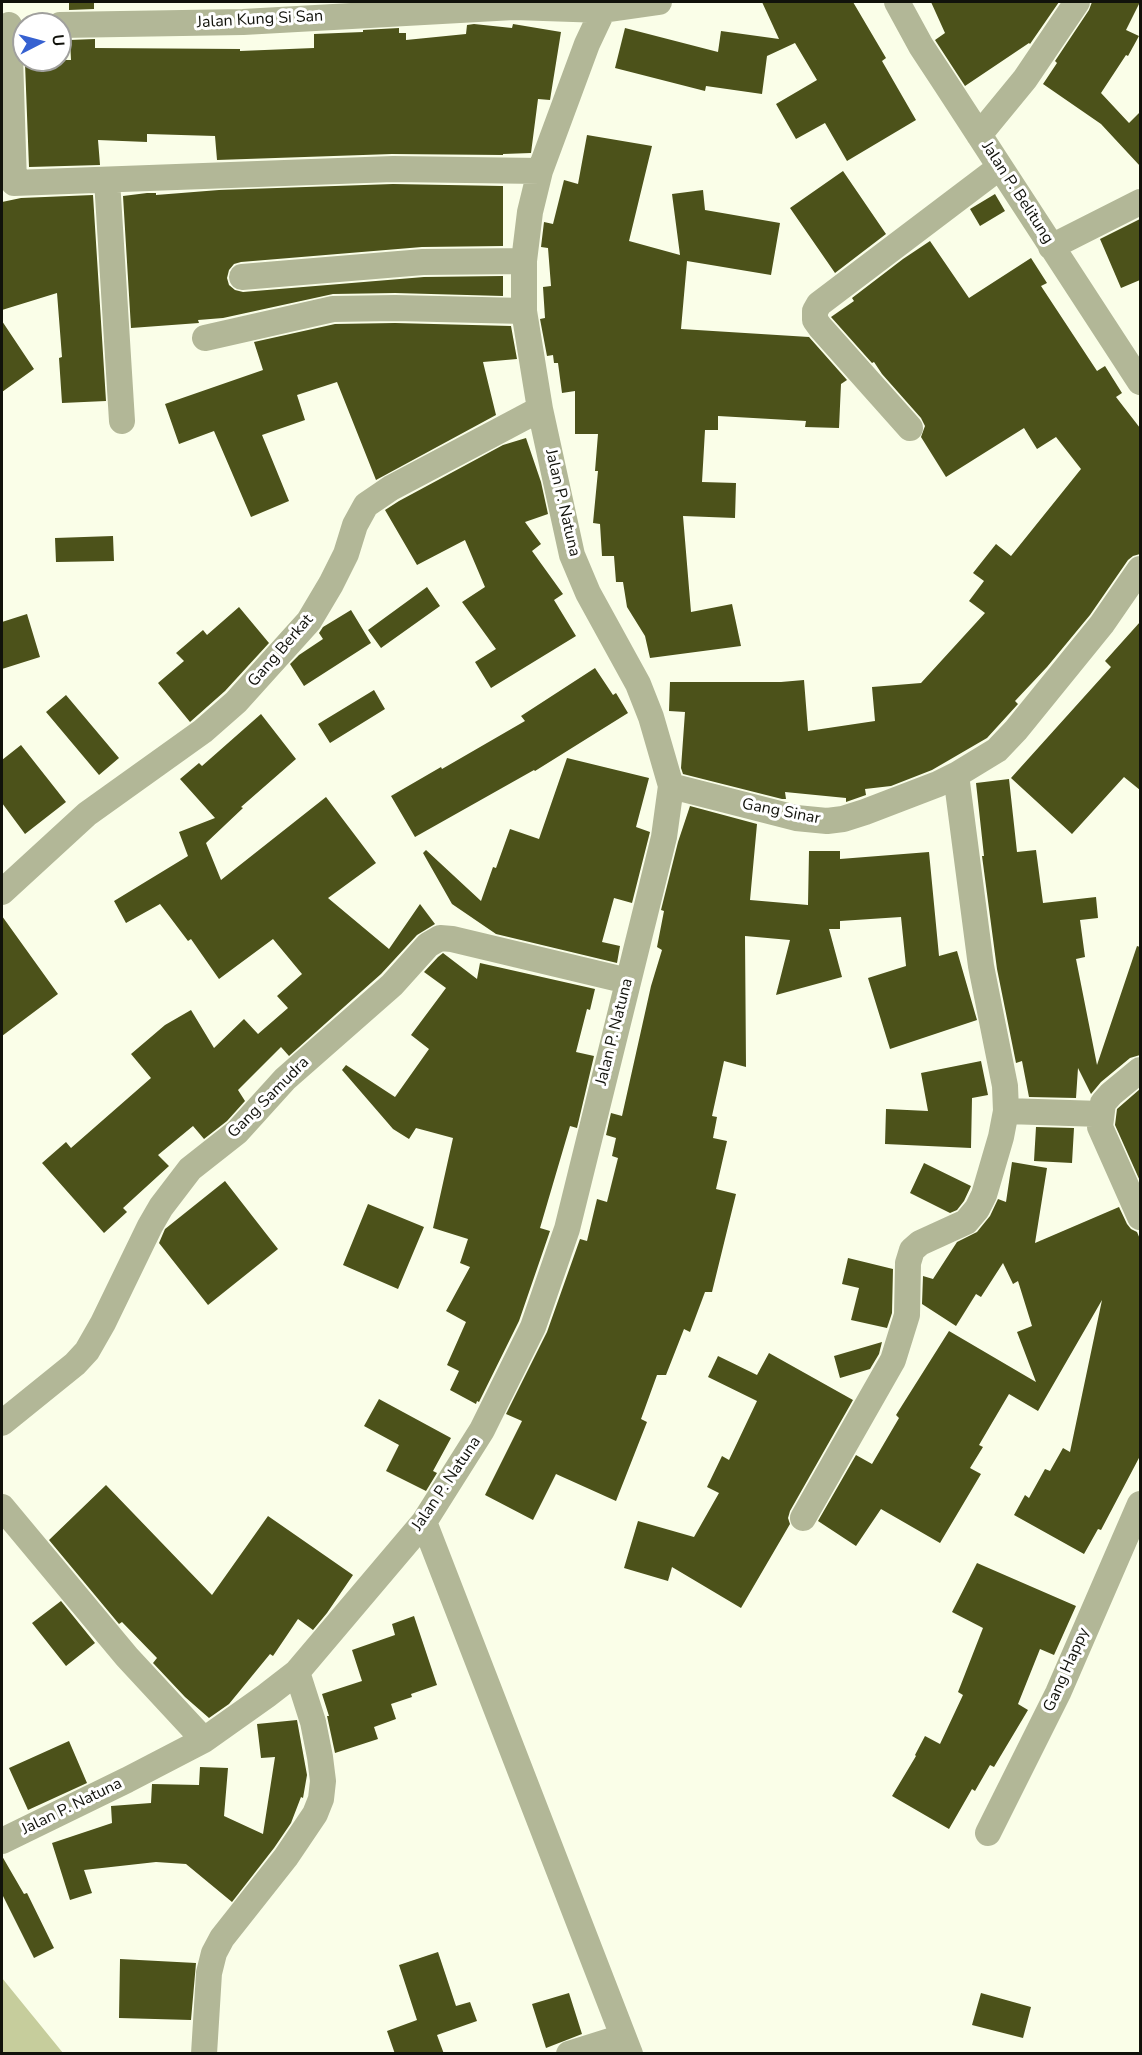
<!DOCTYPE html>
<html>
<head>
<meta charset="utf-8">
<style>
	body { margin:0 }
	#map { position:relative; width:1142px; height:2055px; overflow:hidden; background:#fafee8; font-family:"Nunito Sans",sans-serif }
	canvas { display:block }
	.frame { position:absolute; inset:0; border:3px solid #11120b; pointer-events:none }
	.north { position:absolute; left:12px; top:12px; width:60px; height:60px; box-sizing:border-box; background:#fff; border:2px solid #a0a09d; border-radius:50%; rotate:84deg; font-size:16px; font-weight:700; line-height:24px; text-align:center; color:#11120b }
	.north::after { content:''; display:block; margin:auto; width:21px; height:27px; background:#3661d1; clip-path:polygon(50% 0,100% 100%,50% 72%,0 100%) }
</style>
</head>
<body>
<div id="map">
<canvas width="1142" height="2055"></canvas>
<div class="frame"></div>
<div class="north">U</div>
</div>
<script>
const c = document.querySelector('canvas').getContext('2d');
c.lineJoin = 'round';
function fillPath(path, color) { c.fillStyle = color; c.fill(path, 'evenodd'); }
const shape = rows => new Path2D(rows.map(r => 'M' + r).join(''));
function strokePath(path, color, width, dash) { c.strokeStyle = color; c.lineWidth = width; c.lineCap = dash ? 'butt' : 'round'; c.setLineDash(dash || []); c.stroke(path); }
function write(font, color, halo, rows, align = 'center') {
  c.font = font + ' "Nunito Sans",sans-serif'; c.lineWidth = 6; c.setLineDash([]); c.textBaseline = 'middle'; c.strokeStyle = halo; c.fillStyle = color; for (const [text, x, y, turn = 0] of rows) {
    c.save(); c.translate(x, y); c.rotate((+turn || 0) * Math.PI / 180); c.textAlign = isNaN(turn) ? turn : align; if (halo) c.strokeText(text, 0, 0); c.fillText(text, 0, 0); c.restore();
  }
}
const green = shape([
	[2,1978,63,2053,2,2053]
]);
const building = shape([
	[69,2,94,2,94,9,69,10],
	[762,2,853,2,886,58,882,61,916,120,847,161,825,123,796,139,776,104,817,80,795,43,767,56,762,94,706,86,705,91,615,68,625,28,718,52,721,31,779,39],
	[931,2,1059,2,1030,44,1029,43,965,86,935,40,945,33],
	[1092,2,1140,2,1126,30,1139,36,1128,56,1126,55,1101,93,1129,123,1140,112,1140,166,1101,124,1043,84,1057,63,1055,61,1089,10],
	[474,24,512,28,513,24,561,32,550,100,538,99,531,153,503,154,503,155,392,154,217,160,215,136,147,134,147,142,98,140,100,165,29,167,25,63,28,63,28,60,71,60,70,40,95,39,95,48,240,49,240,51,314,48,314,34,363,32,363,30,399,28,399,33,406,33,406,40,466,34,467,25],
	[587,135,652,146,629,241,680,255,672,194,703,190,705,210,780,223,771,275,687,261,681,329,809,337,847,380,841,384,839,428,805,427,806,421,718,416,718,430,705,430,702,482,736,483,735,518,683,516,691,612,732,604,741,646,650,658,645,636,627,607,623,582,616,582,614,556,602,556,600,524,593,523,598,471,595,471,598,434,575,434,575,391,562,393,558,363,554,363,553,355,547,356,540,319,545,318,543,287,551,286,548,248,541,247,544,222,553,224,564,180,578,184],
	[843,171,886,234,835,273,790,208],
	[393,184,503,186,503,246,422,247,241,262,234,264,229,270,227,278,229,285,235,290,243,292,424,277,503,276,503,296,395,293,333,294,223,318,198,320,199,323,131,328,123,196,147,193,156,193,156,195,219,190],
	[995,194,1005,211,980,226,970,209],
	[93,195,106,401,62,403,59,358,62,357,57,293,2,310,2,202,21,198],
	[1140,219,1140,280,1121,288,1100,239],
	[930,241,969,298,1031,258,1047,283,1041,286,1097,371,1105,366,1122,393,1116,397,1140,428,1140,554,1133,556,1128,560,1090,615,1047,667,1015,701,1018,704,987,738,932,770,891,786,865,789,866,795,846,802,846,798,785,792,786,799,782,799,683,774,681,768,685,712,669,711,670,682,781,682,804,680,808,731,875,721,872,687,921,683,985,613,969,601,984,581,973,573,996,544,1011,556,1081,469,1056,437,1037,449,1024,428,946,477,921,437,925,426,921,418,882,374,874,362,872,363,831,317,854,301,852,298,903,259],
	[2,321,34,369,2,392],
	[395,323,511,326,517,359,483,362,496,415,376,480,337,382,297,395,305,420,262,435,289,501,251,517,214,431,179,444,165,404,263,370,254,342,335,324],
	[526,438,541,482,548,514,525,522,541,544,532,551,563,594,554,600,576,636,491,688,475,662,496,649,462,602,485,587,465,540,417,565,385,510,399,501,503,445],
	[113,536,114,561,56,562,55,538],
	[427,587,440,606,381,648,368,630],
	[239,607,269,643,225,691,190,722,158,683,184,661,176,653,203,630,207,635],
	[351,610,371,643,304,686,290,664,299,655,323,639,319,633,323,627],
	[27,614,40,657,2,669,2,622],
	[1140,622,1140,790,1124,777,1072,834,1011,778,1111,667,1105,661],
	[595,668,613,695,616,693,628,713,535,771,534,770,415,837,391,796,441,767,442,769,525,721,521,716],
	[374,690,385,709,330,743,318,724],
	[66,695,119,758,99,775,46,712],
	[261,714,296,759,241,807,243,808,206,843,221,880,326,797,376,863,328,898,389,949,420,904,435,924,417,935,381,974,289,1056,281,1047,238,1090,245,1101,227,1121,204,1139,193,1126,158,1155,169,1166,123,1208,127,1212,104,1233,42,1163,66,1142,71,1148,151,1078,131,1054,165,1025,191,1010,214,1048,244,1019,258,1034,288,1008,277,996,302,974,273,939,219,979,191,939,188,941,160,904,126,923,114,901,188,856,179,832,215,818,180,779,199,763,202,766],
	[21,745,66,802,25,834,2,803,2,760],
	[567,758,649,778,636,827,650,832,632,903,614,898,602,942,620,946,617,963,496,934,452,904,423,853,426,850,481,901,493,867,496,868,510,829,539,839],
	[1009,779,1017,852,1036,850,1043,903,1096,897,1098,918,1080,920,1085,957,1076,959,1097,1065,1137,946,1140,947,1140,1055,1130,1058,1101,1082,1091,1094,1078,1068,1076,1098,1029,1097,1022,1061,1016,1063,997,969,982,856,984,856,976,783],
	[690,806,757,824,750,900,808,905,809,851,840,851,840,859,929,852,939,956,957,951,977,1020,890,1049,868,978,906,966,901,917,840,921,840,929,829,929,842,977,776,995,790,940,745,936,746,1067,724,1061,712,1116,717,1117,713,1138,727,1141,716,1189,736,1194,712,1292,705,1292,690,1332,684,1329,666,1375,657,1375,641,1419,647,1422,616,1501,556,1474,533,1520,485,1495,522,1421,506,1414,547,1332,580,1239,587,1241,597,1199,607,1202,618,1158,612,1156,616,1138,606,1135,611,1113,622,1116,651,986,662,950,657,947,664,911,661,910,678,842],
	[2,916,58,994,2,1036],
	[443,953,477,979,480,963,595,989,590,1010,587,1009,576,1052,594,1056,577,1128,570,1126,540,1228,550,1231,519,1321,479,1402,477,1401,476,1404,450,1390,459,1371,447,1365,466,1322,446,1311,470,1267,460,1263,468,1239,433,1228,453,1138,416,1128,409,1139,393,1129,342,1070,346,1065,395,1097,429,1049,411,1035,446,988,424,972,438,957],
	[981,1061,988,1095,972,1098,971,1148,885,1144,886,1109,928,1111,921,1073],
	[1140,1089,1140,1181,1115,1125,1117,1109],
	[1036,1127,1074,1128,1072,1163,1034,1161],
	[1012,1162,1047,1168,1035,1243,1119,1207,1127,1224,1131,1229,1137,1232,1140,1239,1140,1456,1101,1530,1098,1529,1084,1554,1014,1515,1025,1495,1029,1498,1045,1469,1050,1471,1063,1448,1070,1452,1102,1300,1038,1411,1009,1394,979,1445,983,1447,970,1468,981,1474,940,1543,881,1509,856,1546,818,1521,856,1455,872,1464,899,1418,896,1415,949,1331,1036,1382,1017,1332,1032,1326,1018,1281,1013,1284,1003,1263,981,1297,976,1294,956,1326,922,1304,923,1276,933,1279,957,1242,977,1232,990,1216,998,1199,1006,1202],
	[924,1163,971,1186,964,1201,957,1210,950,1213,910,1193],
	[225,1181,278,1249,208,1305,159,1243,165,1229],
	[368,1204,424,1227,398,1289,343,1265],
	[848,1258,893,1269,892,1313,887,1328,851,1320,859,1288,842,1284],
	[882,1342,879,1354,870,1369,840,1378,834,1356],
	[769,1353,853,1400,790,1511,788,1518,790,1524,741,1608,672,1567,668,1581,624,1568,638,1521,694,1537,719,1493,707,1487,722,1456,729,1460,757,1401,708,1377,718,1356,757,1375],
	[379,1399,451,1438,433,1471,437,1473,426,1491,386,1471,399,1445,364,1426],
	[106,1485,212,1595,268,1516,353,1575,327,1613,313,1630,298,1619,273,1656,270,1654,229,1704,209,1718,185,1697,153,1663,157,1658,122,1622,119,1624,49,1540],
	[977,1563,1076,1606,1054,1655,1040,1649,1018,1704,1028,1710,994,1767,990,1765,975,1791,972,1789,949,1829,892,1796,916,1756,915,1755,925,1736,940,1744,963,1695,958,1692,983,1628,952,1612],
	[61,1601,95,1643,66,1666,32,1623],
	[414,1616,437,1685,411,1694,412,1697,391,1704,396,1719,374,1727,378,1739,335,1753,327,1716,329,1716,322,1694,362,1681,352,1650,395,1635,392,1624],
	[297,1720,307,1775,303,1798,301,1797,291,1823,274,1848,232,1902,186,1864,156,1862,84,1870,92,1893,70,1900,52,1843,112,1823,111,1806,151,1803,152,1784,199,1785,200,1767,228,1768,224,1816,263,1834,275,1757,261,1758,257,1724],
	[69,1741,87,1783,28,1810,9,1768],
	[2,1856,24,1894,27,1893,54,1948,34,1958,2,1894],
	[438,1952,456,2006,470,2002,477,2021,437,2035,444,2054,395,2054,387,2031,417,2020,399,1965],
	[120,1959,196,1963,191,2020,119,2018],
	[569,1993,582,2034,546,2048,532,2004],
	[981,1993,1031,2007,1023,2038,972,2025]
]);
const street = shape([
	[897,2,921,46,946,84,1140,382],
	[9,25,14,183,393,169,540,171],
	[60,25,243,22,514,7,603,10,659,2],
	[979,135,1025,79,1077,2],
	[107,180,122,421],
	[1051,247,1140,202],
	[242,277,423,262,524,261],
	[205,338,333,309,395,308,524,311],
	[910,428,820,327,815,320,815,311,819,304,1000,167],
	[671,786,796,818,827,821,843,819,865,812,938,784,956,775],
	[2,892,87,814,203,731,236,702,309,621,331,584,346,554,355,525,366,505,391,488,540,409],
	[1140,1070,1111,1094,1103,1103,1100,1127,1140,1217],
	[1006,1111,1101,1114],
	[2,1423,75,1364,87,1351,103,1323,150,1226,161,1207,190,1169,237,1132,285,1079,392,985,428,945,440,938,452,939,628,981],
	[2,1507,127,1657,204,1740],
	[803,1518,893,1360,907,1315,908,1263,912,1250,920,1243,966,1222,977,1209,984,1195,1001,1137,1006,1111,1005,1086,981,966,956,775,997,750,1016,730,1102,624,1140,569],
	[424,1522,630,2054],
	[988,1833,1058,1693,1140,1504],
	[2,1841,127,1780,204,1740,266,1696,297,1672,424,1522,482,1430,533,1327,567,1229,664,837,671,786,651,717,638,684,588,593,572,555,540,409,524,311,524,261,530,212,540,171,587,44,603,10],
	[204,2054,209,1973,214,1953,222,1938,286,1857,315,1814,321,1799,323,1781,320,1757,313,1722,297,1672],
	[569,2054,623,2037]
]);
const streetNames = [
	["Jalan Kung Si San",260,20,-3],
	["Jalan P. Belitung",1017,193,57],
	["Jalan P. Natuna",562,503,77],
	["Gang Berkat",281,651,-49],
	["Gang Sinar",781,812,11],
	["Jalan P. Natuna",615,1032,-76],
	["Gang Samudra",269,1098,-45],
	["Jalan P. Natuna",447,1484,-56],
	["Gang Happy",1067,1670,-66],
	["Jalan P. Natuna",72,1807,-26]
];
fillPath(green, '#c6cd9c');
fillPath(building, '#4c521a');
strokePath(street, '#b2b797', 26);
write('16px', '#11120b', '#fff', streetNames);
</script>
</body>
</html>
